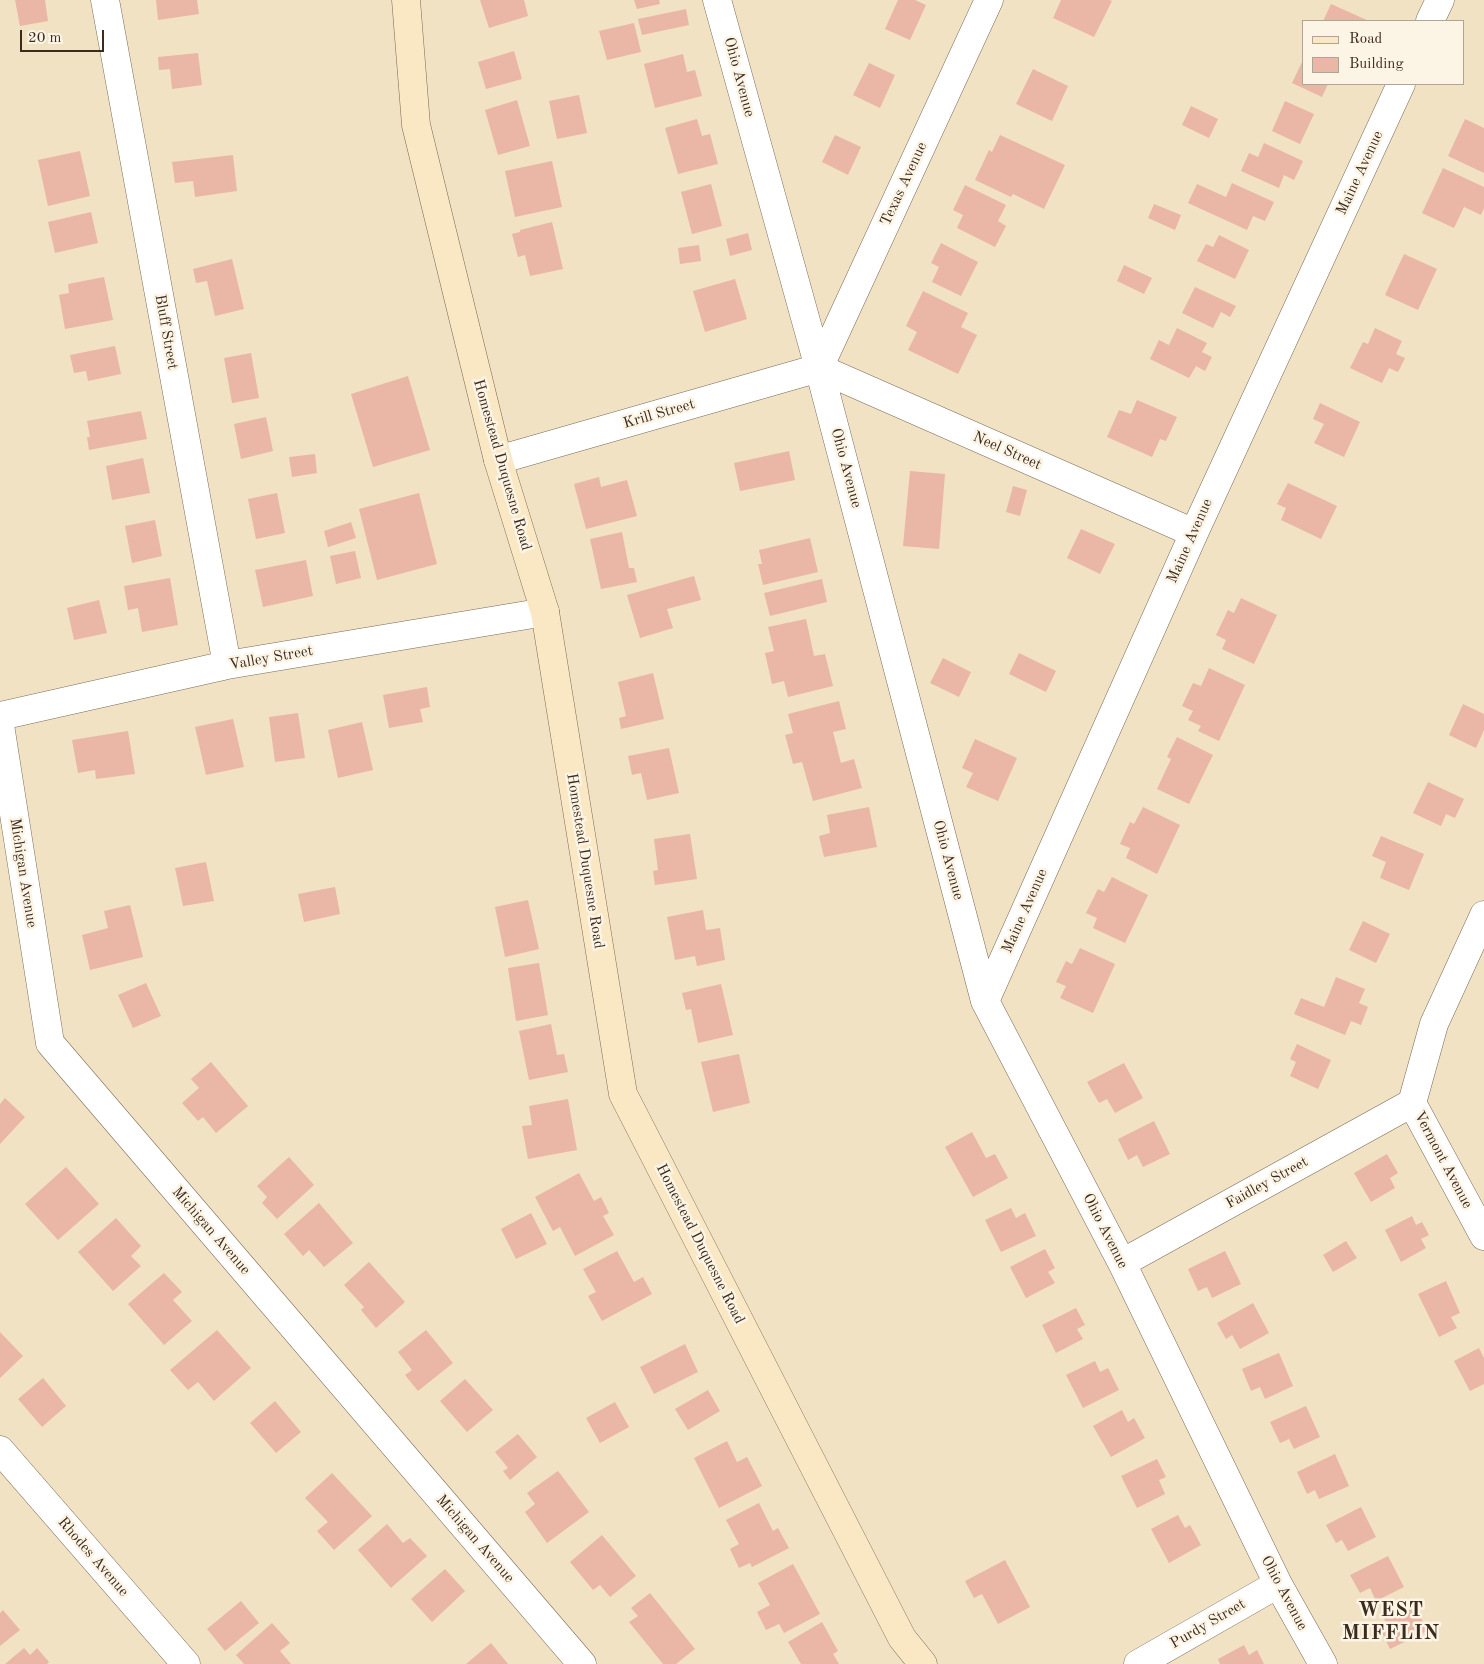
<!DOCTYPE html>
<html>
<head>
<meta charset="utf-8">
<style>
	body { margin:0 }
	#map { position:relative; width:1484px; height:1664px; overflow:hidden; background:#f1e2c3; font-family:"Old Standard TT",serif }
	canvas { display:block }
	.legend { position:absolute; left:1302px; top:20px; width:162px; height:65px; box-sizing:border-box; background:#fcf5e5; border:1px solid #afa495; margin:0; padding:6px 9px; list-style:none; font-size:15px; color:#3b2a1e }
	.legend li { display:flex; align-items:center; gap:10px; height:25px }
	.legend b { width:25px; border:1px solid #afa495 }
	.scale { position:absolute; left:20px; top:30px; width:84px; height:22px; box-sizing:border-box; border:2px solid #3b2a1e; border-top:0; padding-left:6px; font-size:15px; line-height:18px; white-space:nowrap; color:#3b2a1e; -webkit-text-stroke:4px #fcf5e5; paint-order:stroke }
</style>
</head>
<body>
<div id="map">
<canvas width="1484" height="1664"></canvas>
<ul class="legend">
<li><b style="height:6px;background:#fae7c3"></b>Road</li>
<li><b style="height:14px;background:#eab6a6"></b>Building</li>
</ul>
<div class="scale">20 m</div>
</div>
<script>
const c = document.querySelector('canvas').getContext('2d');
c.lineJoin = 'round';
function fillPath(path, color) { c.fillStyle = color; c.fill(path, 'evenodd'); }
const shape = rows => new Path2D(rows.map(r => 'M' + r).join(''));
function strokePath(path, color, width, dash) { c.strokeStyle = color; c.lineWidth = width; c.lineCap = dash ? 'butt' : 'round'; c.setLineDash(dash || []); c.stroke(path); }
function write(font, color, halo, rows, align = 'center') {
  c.font = font + ' "Old Standard TT",serif'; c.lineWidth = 5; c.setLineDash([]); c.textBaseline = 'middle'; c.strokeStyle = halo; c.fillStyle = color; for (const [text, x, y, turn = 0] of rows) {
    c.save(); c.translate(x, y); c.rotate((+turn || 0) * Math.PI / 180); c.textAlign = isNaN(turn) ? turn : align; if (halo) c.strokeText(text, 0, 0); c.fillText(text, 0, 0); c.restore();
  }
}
const building = shape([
	[15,0,45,0,48,21,20,26],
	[156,0,197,0,199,14,158,20],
	[480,0,524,0,528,16,489,28],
	[634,0,659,0,660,4,637,9],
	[898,0,915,0,926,5,910,40,885,29],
	[1061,0,1109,0,1112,1,1094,37,1053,18],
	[1331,4,1369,21,1323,21],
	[686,9,689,25,642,35,638,19],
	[634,23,641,52,607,60,599,31],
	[514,51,522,79,486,89,478,62],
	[198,53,202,85,172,89,170,69,159,70,158,57],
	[683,54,687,72,695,70,702,96,655,108,644,64],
	[1303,60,1303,84,1328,84,1322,97,1292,83],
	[869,63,895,75,880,108,853,95],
	[1033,69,1068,86,1052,121,1016,104],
	[579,95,587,133,557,139,549,101],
	[517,100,530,146,498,155,485,110],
	[1285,101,1314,114,1300,144,1272,131],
	[1191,106,1218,119,1209,138,1182,125],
	[697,119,702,136,710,134,718,164,678,174,665,128],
	[1465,119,1484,128,1484,173,1448,156],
	[835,135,861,147,848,175,822,162],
	[1000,135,1065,165,1044,209,1013,194,1011,197,975,180,989,150,992,152],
	[1264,143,1303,161,1294,180,1284,175,1279,188,1241,171,1249,153,1258,157],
	[80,151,90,196,48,206,38,160],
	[233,155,237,191,195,197,193,181,175,183,172,162],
	[552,161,562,207,515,217,505,171],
	[1443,168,1484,187,1484,208,1481,215,1464,207,1454,228,1422,213],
	[1232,183,1274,202,1265,221,1253,216,1247,230,1188,203,1197,184,1226,197],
	[711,184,722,226,692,234,681,192],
	[965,185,1006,205,998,221,1006,226,995,247,957,228,963,215,953,210],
	[1154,204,1181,215,1175,230,1148,218],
	[91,212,98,243,55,253,48,222],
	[552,222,563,269,530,276,525,255,518,257,512,234,520,232,520,230],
	[748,233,752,250,730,256,726,239],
	[1219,235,1249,250,1235,279,1197,261,1206,244,1213,247],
	[941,243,978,262,961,296,932,282,939,267,931,263],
	[699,245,701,261,680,264,678,248],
	[1404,254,1437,269,1418,310,1385,295],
	[232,259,244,309,215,316,207,281,196,283,193,269],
	[1124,265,1152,278,1144,294,1117,281],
	[104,277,113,320,65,329,59,295,69,293,68,284],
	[735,279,747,319,705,332,693,291],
	[1195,287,1236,306,1230,317,1221,312,1213,328,1182,313],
	[923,291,968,313,961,327,977,335,958,374,908,350,917,332,906,326],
	[1177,328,1207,343,1202,352,1212,357,1205,371,1196,366,1189,378,1150,359,1159,340,1169,345],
	[1375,328,1402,341,1396,354,1405,358,1398,372,1389,368,1382,383,1350,368,1363,342,1368,344],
	[115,346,121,374,88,381,86,371,74,373,70,355],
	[251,353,259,398,232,403,224,358],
	[408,376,430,450,373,467,351,394],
	[1137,400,1177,417,1166,441,1160,439,1152,457,1107,437,1119,410,1131,414],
	[1320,403,1360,422,1344,457,1314,443,1324,424,1313,419],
	[141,411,147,439,89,450,87,437,90,437,87,421],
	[266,417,273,451,241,459,234,424],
	[789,451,795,480,740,491,734,463],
	[315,454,317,473,292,477,289,457],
	[143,458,150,493,112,500,106,466],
	[910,471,945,474,939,549,903,546],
	[599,477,601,487,627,480,637,516,586,529,574,484],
	[1288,483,1337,506,1321,539,1281,520,1286,508,1277,504],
	[1013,486,1027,490,1020,516,1006,512],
	[277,493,285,533,256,539,248,499],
	[419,493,437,564,377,580,359,509],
	[155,520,162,556,132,563,125,526],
	[351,522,356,538,328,547,324,531],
	[1081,529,1115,544,1100,574,1067,558],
	[622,532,629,568,634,568,637,582,601,589,590,539],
	[810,538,818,572,763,585,758,564,762,564,759,550],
	[355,551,361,578,336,584,330,556],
	[306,560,313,596,263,607,255,570],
	[694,576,701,600,667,609,673,628,640,638,627,595],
	[170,578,178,625,142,632,138,608,128,610,124,586],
	[822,579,827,602,770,616,764,593],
	[1241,598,1277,615,1254,664,1222,649,1226,640,1216,635,1228,610,1234,613],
	[99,600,107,633,74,640,67,608],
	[806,619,814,656,825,654,833,686,788,697,784,681,772,684,765,653,774,651,768,627],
	[1019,653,1056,671,1046,692,1009,674],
	[943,658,971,672,959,697,930,683],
	[1209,668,1245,685,1219,741,1198,731,1201,726,1188,720,1193,711,1182,706,1193,683,1201,686],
	[653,673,664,719,621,729,619,718,626,716,618,682],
	[427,687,430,707,420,709,423,722,389,728,383,695],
	[839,701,846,729,833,732,841,763,854,759,862,788,813,801,802,762,793,764,785,735,793,733,788,714],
	[1463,704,1484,714,1484,730,1476,748,1449,735],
	[298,713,305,758,275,762,269,717],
	[233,719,244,767,206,775,195,727],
	[362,722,373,770,338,778,328,730],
	[128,731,135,774,96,779,95,770,78,773,72,740],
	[1177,737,1213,755,1189,804,1157,789,1171,759,1167,757],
	[975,739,1017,758,998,801,966,787,973,773,962,768],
	[669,748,679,793,647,800,641,773,632,775,628,756],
	[1428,782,1464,799,1455,818,1446,814,1441,826,1413,813],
	[869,807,877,847,824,857,819,836,830,833,827,815],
	[1143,807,1180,825,1157,874,1126,858,1130,848,1120,844,1130,822,1134,824],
	[690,834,697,879,655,885,653,871,658,870,654,839],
	[1381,836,1424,854,1409,890,1380,878,1386,862,1372,856],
	[206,862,214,901,183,906,175,868],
	[1112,877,1148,895,1125,943,1093,928,1097,918,1086,913,1098,889,1104,892],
	[335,887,340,914,304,922,298,894],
	[528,900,539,949,505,957,495,907],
	[130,905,143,957,90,970,82,935,108,928,104,911],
	[703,910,706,930,720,928,725,960,697,966,695,956,675,960,667,917],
	[1363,921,1390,934,1376,963,1349,950],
	[1080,948,1115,964,1093,1013,1060,998,1066,986,1056,982,1066,961,1072,964],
	[539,963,548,1015,516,1021,508,968],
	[1336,977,1365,989,1359,1003,1368,1007,1361,1025,1351,1021,1345,1035,1294,1014,1301,998,1324,1007],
	[146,983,161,1016,133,1028,118,995],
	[721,984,733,1035,698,1043,691,1009,686,1010,682,993],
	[551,1024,557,1055,564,1054,568,1072,529,1080,519,1031],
	[1297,1044,1331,1060,1318,1089,1290,1076,1296,1062,1290,1059],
	[739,1054,750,1103,713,1112,701,1062],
	[211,1062,248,1106,216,1133,203,1117,198,1121,182,1103,199,1088,191,1079],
	[1124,1063,1143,1098,1115,1113,1107,1099,1099,1103,1087,1082],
	[5,1098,25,1117,0,1144,0,1104],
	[568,1099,577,1150,528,1159,522,1126,532,1125,529,1106],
	[1154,1121,1170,1154,1143,1167,1137,1155,1128,1160,1118,1139],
	[972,1132,986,1158,995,1154,1008,1178,973,1197,945,1147],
	[1387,1154,1398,1173,1390,1178,1395,1188,1371,1202,1354,1173],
	[289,1157,314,1185,277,1219,262,1203,267,1197,257,1186],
	[66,1167,99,1204,58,1240,25,1204],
	[579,1173,594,1201,601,1197,609,1213,603,1216,614,1235,575,1256,560,1227,553,1231,535,1197],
	[319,1203,353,1243,324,1267,309,1250,303,1256,284,1234],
	[1011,1208,1016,1218,1025,1213,1036,1236,1001,1252,985,1220],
	[531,1213,547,1244,516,1259,501,1229],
	[1412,1216,1416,1225,1422,1222,1429,1235,1421,1239,1426,1248,1401,1262,1385,1230],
	[116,1218,141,1246,131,1256,141,1266,113,1291,78,1252],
	[1346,1241,1357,1258,1333,1272,1323,1255],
	[1045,1249,1055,1268,1048,1272,1055,1283,1026,1298,1010,1267],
	[617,1251,634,1282,643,1277,652,1294,602,1321,588,1296,596,1292,583,1269],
	[1225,1251,1241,1284,1212,1298,1207,1287,1198,1291,1188,1269],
	[369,1262,405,1302,376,1328,361,1310,364,1307,344,1285],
	[164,1273,182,1292,173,1300,192,1321,164,1345,128,1304],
	[1446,1281,1460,1313,1451,1317,1457,1328,1439,1337,1418,1294],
	[1253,1303,1269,1333,1240,1349,1232,1335,1226,1339,1217,1323],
	[1076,1308,1085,1325,1077,1329,1083,1339,1056,1353,1042,1325],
	[217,1330,251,1368,214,1401,198,1382,188,1390,170,1370],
	[426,1330,453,1363,418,1391,405,1375,412,1370,398,1352],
	[0,1332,23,1356,0,1378],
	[685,1344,698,1372,654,1394,640,1367],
	[1479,1348,1484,1358,1484,1384,1470,1391,1454,1361],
	[1279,1353,1293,1386,1265,1399,1260,1387,1251,1391,1242,1369],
	[1095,1361,1100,1372,1108,1368,1119,1390,1083,1408,1066,1375],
	[43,1378,66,1406,42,1427,18,1399],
	[465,1379,493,1410,467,1432,440,1401],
	[708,1390,720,1411,688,1430,675,1409],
	[275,1401,301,1432,276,1453,250,1423],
	[615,1402,629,1427,600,1443,586,1418],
	[1306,1406,1320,1437,1294,1449,1289,1439,1280,1443,1270,1422],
	[1122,1410,1128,1422,1134,1418,1145,1438,1111,1457,1093,1426],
	[518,1434,537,1457,510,1480,503,1471,508,1468,495,1452],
	[727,1441,737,1462,747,1457,762,1486,719,1508,694,1458],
	[1335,1454,1349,1486,1319,1499,1315,1490,1307,1494,1297,1472],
	[1157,1459,1166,1477,1159,1480,1165,1494,1137,1508,1121,1476],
	[558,1471,589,1512,547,1543,525,1512,535,1504,527,1493],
	[332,1473,372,1516,334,1550,317,1531,328,1522,305,1498],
	[759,1503,773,1531,778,1528,789,1548,752,1567,750,1563,739,1568,730,1549,739,1544,726,1520],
	[1361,1507,1376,1537,1348,1551,1342,1540,1336,1543,1326,1525],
	[1178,1515,1185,1528,1190,1525,1201,1545,1169,1563,1151,1529],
	[387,1524,403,1543,410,1538,427,1556,391,1588,358,1550],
	[602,1535,636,1576,610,1597,600,1585,593,1590,570,1562],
	[1388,1556,1404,1587,1376,1601,1370,1588,1360,1593,1350,1575],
	[1005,1560,1030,1607,998,1624,982,1594,974,1598,965,1581],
	[793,1564,820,1614,784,1633,779,1624,766,1630,757,1612,770,1605,758,1583],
	[445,1569,465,1591,432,1622,411,1599],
	[650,1593,695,1649,676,1664,663,1664,629,1622,638,1616,631,1608],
	[1413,1600,1427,1631,1390,1649,1380,1629,1388,1626,1382,1615],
	[241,1601,259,1623,225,1651,207,1629],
	[3,1610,20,1630,0,1646,0,1613],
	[822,1622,838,1651,833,1654,839,1664,801,1664,788,1642],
	[272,1623,290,1643,280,1651,291,1664,244,1664,236,1655],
	[491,1643,508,1664,466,1664],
	[1244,1645,1249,1655,1257,1650,1264,1664,1220,1664,1218,1659],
	[24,1648,30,1655,37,1648,49,1662,47,1664,5,1664]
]);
const street = shape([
	[105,0,227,665],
	[717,0,819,368,985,1001,1122,1263,1278,1584,1323,1664],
	[1430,21,1440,0],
	[819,368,1194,533],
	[819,368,989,0],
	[498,460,819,368],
	[0,716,227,665,545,612],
	[0,725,50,1043,582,1664],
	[1484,915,1434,1024,1412,1103,1484,1236],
	[985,1001,1194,533,1401,84],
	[1122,1263,1412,1103],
	[0,1450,186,1664],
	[1138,1664,1278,1584]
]);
const secondary = shape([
	[406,0,416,125,498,460,545,612,623,1094,902,1638,923,1664]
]);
const streetNames = [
	["Ohio Avenue",739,77,75],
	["Maine Avenue",1360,173,-65],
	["Texas Avenue",904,184,-65],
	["Bluff Street",166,332,80],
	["Krill Street",659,414,-16],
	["Neel Street",1007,451,24],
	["Homestead Duquesne Road",502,465,74],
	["Ohio Avenue",846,468,75],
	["Maine Avenue",1190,541,-66],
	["Valley Street",271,658,-10],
	["Ohio Avenue",948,860,75],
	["Homestead Duquesne Road",585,861,81],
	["Michigan Avenue",23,873,81],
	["Maine Avenue",1025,911,-66],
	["Vermont Avenue",1443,1160,62],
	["Faidley Street",1267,1183,-29],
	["Michigan Avenue",211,1231,49],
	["Ohio Avenue",1105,1231,63],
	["Homestead Duquesne Road",700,1244,63],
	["Michigan Avenue",475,1539,49],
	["Rhodes Avenue",93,1557,49],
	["Ohio Avenue",1284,1593,62],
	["Purdy Street",1208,1624,-30]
];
const districtNames = [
	["WEST",1391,1611],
	["MIFFLIN",1391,1634]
];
fillPath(building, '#eab6a6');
strokePath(street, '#7b6a58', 29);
strokePath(secondary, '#7b6a58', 29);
strokePath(street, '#fff', 28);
strokePath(secondary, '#fae7c3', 28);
write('15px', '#3b2a1e', '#fcf5e5', streetNames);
c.letterSpacing = '1px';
write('bold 20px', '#3b2a1e', '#fcf5e5', districtNames);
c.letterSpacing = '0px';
</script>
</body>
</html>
